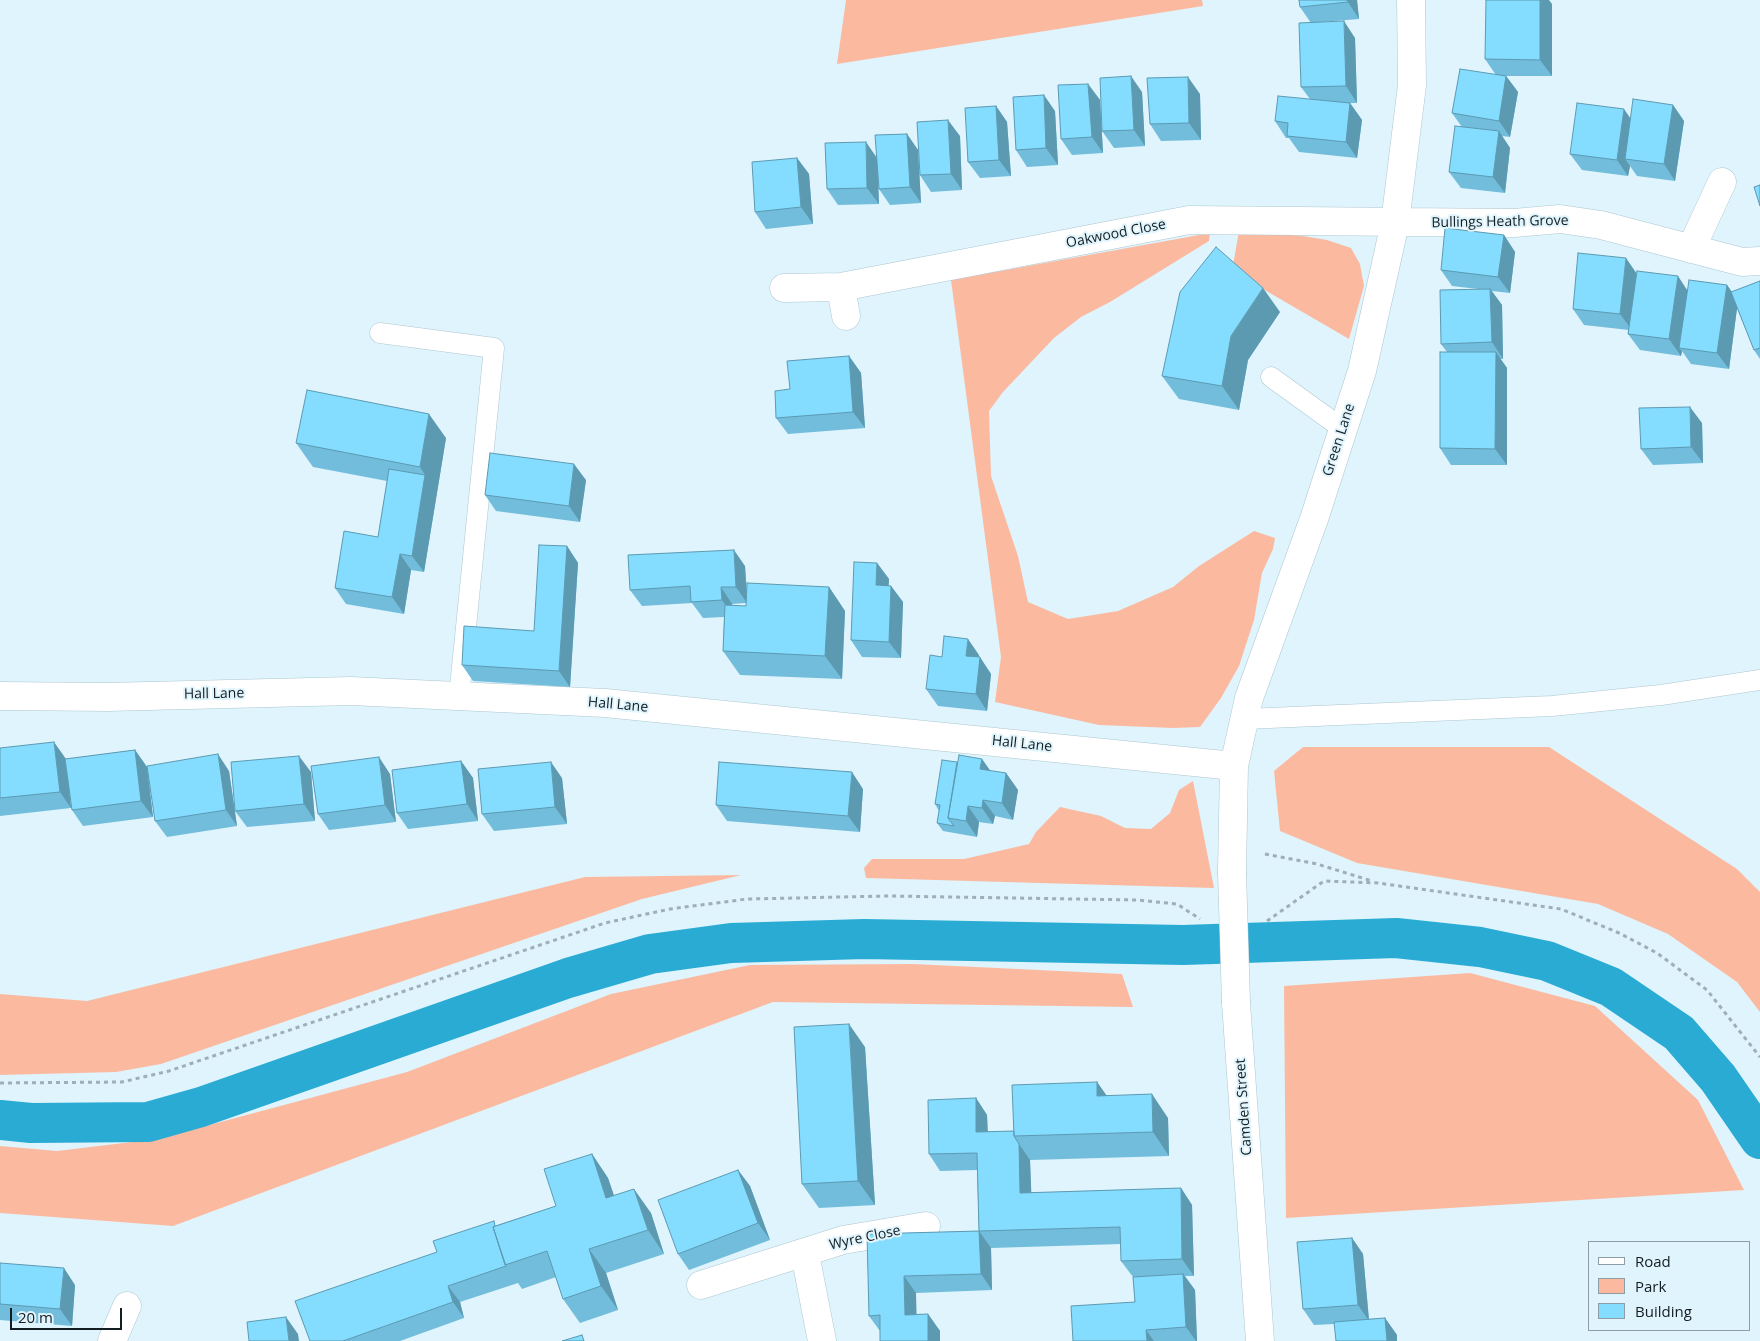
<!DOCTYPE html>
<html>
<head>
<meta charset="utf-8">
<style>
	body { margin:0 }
	#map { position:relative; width:1760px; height:1341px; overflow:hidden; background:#dff4fc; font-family:"Open Sans",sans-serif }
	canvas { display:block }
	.legend { position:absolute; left:1588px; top:1241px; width:162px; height:90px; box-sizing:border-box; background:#dff4fc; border:1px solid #8e9ea4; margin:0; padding:6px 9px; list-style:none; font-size:15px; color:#141d21 }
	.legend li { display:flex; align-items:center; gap:10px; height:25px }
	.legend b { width:25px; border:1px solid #8e9ea4 }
	.scale { position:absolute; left:10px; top:1308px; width:112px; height:22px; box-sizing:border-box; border:2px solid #141d21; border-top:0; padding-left:6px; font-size:15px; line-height:18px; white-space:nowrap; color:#141d21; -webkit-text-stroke:4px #dff4fc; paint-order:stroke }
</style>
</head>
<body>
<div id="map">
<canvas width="1760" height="1341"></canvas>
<ul class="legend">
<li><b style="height:6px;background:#fff"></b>Road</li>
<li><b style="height:14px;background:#fbbaa0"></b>Park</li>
<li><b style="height:14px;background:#84dcff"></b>Building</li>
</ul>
<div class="scale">20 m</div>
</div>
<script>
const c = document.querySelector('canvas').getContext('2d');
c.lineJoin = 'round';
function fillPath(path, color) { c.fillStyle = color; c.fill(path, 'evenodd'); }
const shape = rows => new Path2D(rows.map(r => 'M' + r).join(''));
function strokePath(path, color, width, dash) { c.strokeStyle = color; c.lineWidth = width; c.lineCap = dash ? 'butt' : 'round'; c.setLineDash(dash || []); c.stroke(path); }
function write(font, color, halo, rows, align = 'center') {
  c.font = font + ' "Open Sans",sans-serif'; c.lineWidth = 4; c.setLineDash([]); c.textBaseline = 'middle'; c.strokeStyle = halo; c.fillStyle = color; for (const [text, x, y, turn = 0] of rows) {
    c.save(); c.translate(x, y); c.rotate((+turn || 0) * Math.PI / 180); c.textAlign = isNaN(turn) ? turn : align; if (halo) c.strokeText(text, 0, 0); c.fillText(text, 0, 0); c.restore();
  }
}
const green = shape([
	[846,0,1202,0,1203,6,837,64],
	[1239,231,1303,236,1327,240,1351,248,1360,264,1364,286,1349,339,1232,271],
	[1210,233,1209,241,1110,302,1081,317,1054,338,1003,392,989,411,991,476,1018,556,1028,602,1068,619,1118,611,1173,587,1199,566,1254,531,1275,538,1273,549,1262,573,1254,620,1239,666,1221,698,1200,727,1173,728,1099,725,995,702,1001,657,951,280],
	[1303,747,1549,747,1737,869,1760,892,1760,1012,1737,982,1668,934,1598,904,1357,863,1280,831,1274,771],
	[1193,781,1214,888,866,878,864,868,872,859,964,859,1029,844,1036,832,1060,807,1101,816,1125,828,1151,829,1170,813,1179,790],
	[741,875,642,899,161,1064,116,1072,0,1075,0,994,87,1001,585,877],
	[913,964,1122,974,1133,1007,773,1002,173,1226,0,1213,0,1146,57,1151,157,1139,407,1072,611,994,750,965],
	[1470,973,1595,1006,1698,1100,1744,1190,1286,1218,1284,986]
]);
const canal = shape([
	[0,1120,31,1123,148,1122,201,1107,568,978,650,954,731,943,864,939,1183,945,1396,938,1480,947,1547,961,1611,987,1679,1033,1718,1078,1760,1139]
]);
const path = shape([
	[1265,854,1317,864,1372,881],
	[1267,921,1324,881,1378,883,1561,909,1619,933,1657,953,1707,990,1760,1057],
	[0,1083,122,1082,169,1071,605,923,670,909,747,899,889,896,1137,900,1177,904,1200,919]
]);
const lane = shape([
	[380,333,494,348,459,697],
	[1271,377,1343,429],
	[1245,719,1552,706,1661,695,1760,680]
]);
const street = shape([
	[1691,249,1722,182],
	[841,287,846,316],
	[784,288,841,287,1189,220,1514,223,1560,219,1601,225,1742,262,1760,261],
	[0,696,107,697,351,691,605,703,1234,766],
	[1232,872,1234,766,1249,698,1314,519,1362,371,1395,223,1412,85,1411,0],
	[1236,1003,1260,1341],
	[805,1254,822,1341],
	[701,1285,843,1240,926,1226],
	[112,1341,127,1306]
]);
const streetBridge = shape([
	[1232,872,1236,1003]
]);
const wall = shape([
	[1357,0,1359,19,1321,22,1355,38,1357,103,1346,103,1350,103,1362,120,1357,158,1299,152,1289,138,1286,138,1275,121,1310,99,1301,87,1311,23,1300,7],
	[1552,4,1552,76,1503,76,1506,76,1518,92,1510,137,1502,136,1510,148,1505,193,1461,188,1449,172,1462,127,1452,113,1496,75,1485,59],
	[1088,84,1100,100,1103,153,1072,155,1061,139],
	[1142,92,1145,146,1114,148,1102,131],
	[1200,94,1201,140,1161,141,1150,124],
	[1673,105,1684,121,1675,181,1637,176,1630,166,1628,176,1582,170,1570,154,1631,119],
	[996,106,1007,122,1011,176,980,178,968,162],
	[1055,111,1058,165,1027,167,1016,150],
	[907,134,918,150,921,203,890,205,879,189,878,177,879,204,838,205,827,189,877,158],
	[960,136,962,190,931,192,920,175],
	[797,158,809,174,813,224,766,229,755,212],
	[1504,235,1515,252,1510,293,1492,291,1502,305,1503,359,1500,359,1507,368,1507,465,1451,465,1440,448,1447,352,1441,344,1478,289,1452,286,1441,270],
	[1637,273,1687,290,1727,285,1732,292,1760,281,1760,359,1754,350,1737,308,1729,369,1691,364,1682,351,1681,356,1640,350,1628,334,1629,330,1584,325,1573,309],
	[1280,312,1248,360,1239,410,1179,399,1162,376],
	[849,356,861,373,865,428,788,434,776,418,790,389],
	[1702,423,1703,463,1653,465,1641,449],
	[446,438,424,572,411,570,404,614,346,604,335,588,378,537,387,481,313,467,296,443],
	[586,480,580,522,496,511,485,495],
	[567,546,578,563,570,687,473,681,462,665,534,631],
	[877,563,889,579,888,586,891,586,903,602,901,658,862,657,851,640],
	[745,566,747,592,829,587,845,611,842,679,740,675,723,651,724,617,703,618,692,603,642,606,630,590],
	[746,603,746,606,733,606,732,604],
	[979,655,979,657,991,674,987,711,938,706,926,689,942,657],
	[0,748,66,759,135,750,147,767,153,817,83,826,72,810,68,783,71,808,0,816],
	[982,759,990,771,1006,773,1018,790,1013,820,995,816,993,824,979,822,977,837,943,831,937,823,939,811,935,804,957,762],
	[461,761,473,778,478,821,408,829,397,813],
	[229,771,237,826,167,837,155,821],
	[311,772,315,821,247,827,235,811],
	[390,774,396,822,329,830,318,814],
	[562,778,567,824,494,831,482,814],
	[863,789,860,832,727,821,716,805],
	[865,1047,875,1205,819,1208,802,1184],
	[1097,1082,1106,1095,1168,1118,1169,1156,1030,1160,1031,1193,1181,1188,1192,1205,1194,1276,1185,1276,1195,1290,1197,1341,1073,1341,1135,1302,1133,1277,1121,1261,1121,1244,991,1248,992,1290,916,1293,916,1315,928,1314,940,1331,880,1331,869,1316,867,1234,979,1231,977,1170,940,1171,929,1154,976,1098,987,1115,988,1132,1014,1131],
	[592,1154,608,1178,614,1196,651,1213,664,1254,606,1273,618,1310,580,1323,563,1299,556,1277,522,1289,518,1283,460,1302,464,1318,400,1341,310,1341,437,1252,497,1225,556,1206],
	[738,1170,750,1186,770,1240,689,1270,678,1254],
	[1352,1238,1363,1254,1369,1319,1385,1318,1397,1335,1334,1324,1314,1325,1303,1309],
	[0,1263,75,1285,72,1326,0,1320]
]);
const shadedWall = shape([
	[1347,0,1357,0,1359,19,1348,2],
	[1540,0,1549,0,1552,4,1552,76,1540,60],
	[1344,21,1355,38,1357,103,1346,86],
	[1131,76,1142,92,1145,146,1134,130],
	[1506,76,1518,92,1510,137,1499,121],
	[1188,77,1200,94,1201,140,1189,123],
	[1088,84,1100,100,1103,153,1092,137],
	[1044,95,1055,111,1058,165,1046,148],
	[1350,103,1362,120,1357,158,1346,142],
	[1673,105,1684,121,1675,181,1664,164],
	[996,106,1007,122,1011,176,999,160],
	[1624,109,1635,125,1625,159,1630,166,1628,176,1617,160],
	[948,120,960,136,962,190,951,174],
	[1499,131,1510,148,1505,193,1493,177],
	[907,134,918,150,921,203,910,187],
	[866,142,877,158,879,204,867,188],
	[797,158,809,174,813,224,801,207],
	[1504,235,1515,252,1510,293,1498,277],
	[1626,258,1637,274,1632,330,1620,314],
	[1678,276,1689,293,1679,348,1682,351,1681,356,1669,339],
	[1727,285,1738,301,1729,369,1717,353],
	[1263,288,1280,312,1248,360,1239,410,1222,386,1231,336],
	[1490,289,1502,305,1503,359,1492,342],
	[1496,352,1507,368,1507,465,1495,449],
	[849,356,861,373,865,428,853,412],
	[1690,407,1702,423,1703,463,1691,447],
	[429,414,446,438,424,572,412,556,425,475,420,467],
	[574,464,586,480,580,522,569,506],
	[567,546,578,563,570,687,559,671],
	[734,550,745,566,747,603,736,587],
	[400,554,411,570,404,614,392,597],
	[877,563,889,579,888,602,876,585],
	[891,586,903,602,901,658,889,642],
	[721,587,732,604,733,616,722,600],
	[829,587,845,611,842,679,825,656],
	[968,639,979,655,977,672,966,656],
	[980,657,991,674,987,711,976,694],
	[54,742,66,759,71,808,60,792],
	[135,750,147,767,153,817,141,801],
	[218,754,229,771,237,826,226,810],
	[299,756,311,772,315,821,304,804],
	[379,757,390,774,396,822,385,805],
	[982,759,994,776,980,769],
	[461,761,473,778,478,821,467,804],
	[551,762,562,778,567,824,555,807],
	[852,772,863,789,860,832,848,816],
	[1006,773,1018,790,1013,820,1002,803],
	[983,800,995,816,993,824,982,808],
	[968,806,979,822,977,837,966,821],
	[849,1024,865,1047,875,1205,858,1181],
	[1097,1082,1114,1106,1097,1096],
	[1152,1094,1168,1118,1169,1156,1153,1132],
	[976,1098,987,1115,988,1148,976,1132],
	[1019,1144,1030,1160,1032,1209,1020,1193],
	[592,1154,608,1178,623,1222,606,1198],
	[738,1170,750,1186,770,1240,758,1223],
	[1181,1188,1192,1205,1194,1276,1182,1259],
	[634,1189,651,1213,664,1254,648,1230],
	[979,1231,991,1248,992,1290,981,1274],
	[1352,1238,1363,1254,1369,1321,1358,1305],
	[589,1249,606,1273,618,1310,601,1286],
	[64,1268,75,1285,72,1326,60,1309],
	[1183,1274,1195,1290,1197,1341,1196,1341,1186,1327],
	[904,1276,916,1293,917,1331,905,1315],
	[448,1286,460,1302,464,1318,453,1302],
	[928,1314,940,1331,940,1341,928,1341],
	[286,1317,298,1334,299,1341,289,1341],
	[1385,1318,1397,1335,1397,1341,1387,1341],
	[1146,1330,1154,1341,1147,1341]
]);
const building = shape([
	[1299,0,1347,0,1348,2,1300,7,1299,0],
	[1486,0,1540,0,1540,60,1485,59,1486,0],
	[1344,21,1346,86,1301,87,1299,23,1344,21],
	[1460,69,1506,76,1499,121,1452,113,1460,69],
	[1131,76,1134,130,1102,131,1100,78,1131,76],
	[1188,77,1189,123,1150,124,1147,78,1188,77],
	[1088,84,1092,137,1061,139,1058,85,1088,84],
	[1044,95,1046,148,1016,150,1013,97,1044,95],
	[1278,96,1350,103,1346,142,1287,136,1288,123,1275,121,1278,96],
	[1633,99,1673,105,1664,164,1625,159,1633,99],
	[1577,103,1624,109,1617,160,1570,154,1577,103],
	[996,106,999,160,968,162,965,108,996,106],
	[948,120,951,174,920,175,917,122,948,120],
	[1455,126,1499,131,1493,177,1449,172,1455,126],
	[907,134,910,187,879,189,875,135,907,134],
	[866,142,867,188,827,189,825,143,866,142],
	[797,158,801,207,755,212,752,162,797,158],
	[1760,185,1760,206,1754,187,1760,185],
	[1445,228,1504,235,1498,277,1441,270,1445,228],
	[1216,247,1263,288,1231,336,1222,386,1162,376,1180,292,1216,247],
	[1578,253,1626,258,1620,314,1573,309,1578,253],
	[1637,271,1678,276,1669,339,1628,334,1637,271],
	[1689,280,1727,285,1717,353,1679,348,1689,280],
	[1760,281,1760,348,1754,350,1731,292,1760,281],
	[1490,289,1492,342,1441,344,1440,290,1490,289],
	[1440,352,1496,352,1495,449,1440,448,1440,352],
	[849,356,853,412,776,418,775,391,790,389,787,361,849,356],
	[307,390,429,414,420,467,296,443,307,390],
	[1690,407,1691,447,1641,449,1639,408,1690,407],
	[490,453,574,464,569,506,485,495,490,453],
	[389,469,425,475,412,556,400,554,392,597,335,588,344,531,378,537,389,469],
	[539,545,567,546,559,671,462,665,464,626,534,631,539,545],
	[734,550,736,587,721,587,722,600,691,602,690,586,630,590,628,555,734,550],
	[854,562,877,563,876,585,891,586,889,642,851,640,854,562],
	[747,583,829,587,825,656,723,651,725,605,746,606,747,583],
	[944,636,968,639,966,656,980,657,976,694,926,689,930,655,942,657,944,636],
	[54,742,60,792,0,798,0,748,54,742],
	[135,750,141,801,72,810,65,759,135,750],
	[218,754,226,810,155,821,147,766,218,754],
	[959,755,982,759,980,769,1006,773,1002,803,983,800,982,808,968,806,966,821,948,818,959,755],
	[299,756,304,804,235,811,231,762,299,756],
	[379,757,385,805,318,814,311,766,379,757],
	[942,760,957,762,948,818,954,826,937,823,940,805,935,804,942,760],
	[461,761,467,804,397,813,392,770,461,761],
	[551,762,555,807,482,814,478,769,551,762],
	[719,762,852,772,848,816,716,805,719,762],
	[849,1024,858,1181,802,1184,794,1027,849,1024],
	[1097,1082,1097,1096,1152,1094,1153,1132,1014,1136,1012,1085,1097,1082],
	[976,1098,976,1132,1014,1131,1014,1136,1019,1144,1020,1193,1181,1188,1182,1259,1121,1261,1120,1227,979,1231,981,1274,904,1276,905,1315,928,1314,928,1341,880,1341,880,1315,869,1316,867,1234,979,1231,977,1153,929,1154,928,1100,976,1098],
	[592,1154,606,1198,634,1189,648,1230,589,1249,601,1286,563,1299,547,1251,505,1265,493,1227,556,1206,544,1169,592,1154],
	[738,1170,758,1223,678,1254,658,1200,738,1170],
	[494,1221,495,1226,493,1227,506,1266,448,1286,453,1302,343,1341,310,1341,295,1301,437,1252,433,1241,494,1221],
	[1352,1238,1358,1305,1303,1309,1297,1242,1352,1238],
	[0,1263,64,1268,60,1309,0,1304,0,1263],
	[1183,1274,1186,1327,1146,1330,1147,1341,1073,1341,1071,1306,1135,1302,1133,1277,1183,1274],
	[286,1317,289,1341,249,1341,247,1322,286,1317],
	[1385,1318,1387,1341,1336,1341,1334,1322,1385,1318],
	[582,1335,584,1341,562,1341,582,1335]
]);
const streetNames = [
	["Bullings Heath Grove",1500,222,-1],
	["Oakwood Close",1116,234,-11],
	["Green Lane",1339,440,-72],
	["Hall Lane",214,694,-1],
	["Hall Lane",618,705,5],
	["Hall Lane",1022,744,6],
	["Camden Street",1244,1107,-94],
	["Wyre Close",865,1238,-12]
];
fillPath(green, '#fbbaa0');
strokePath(canal, '#2aabd4', 40);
strokePath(lane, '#aec6d1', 21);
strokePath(street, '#aec6d1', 29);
strokePath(path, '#9eafb6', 3, [4, 4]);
strokePath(lane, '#fff', 20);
strokePath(street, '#fff', 28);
strokePath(streetBridge, '#aec6d1', 29, []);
strokePath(streetBridge, '#fff', 28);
fillPath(wall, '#72bddb');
fillPath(shadedWall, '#5c9ab2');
fillPath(building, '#84dcff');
strokePath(building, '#5c9ab2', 1);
write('14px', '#141d21', '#dff4fc', streetNames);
</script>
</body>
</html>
